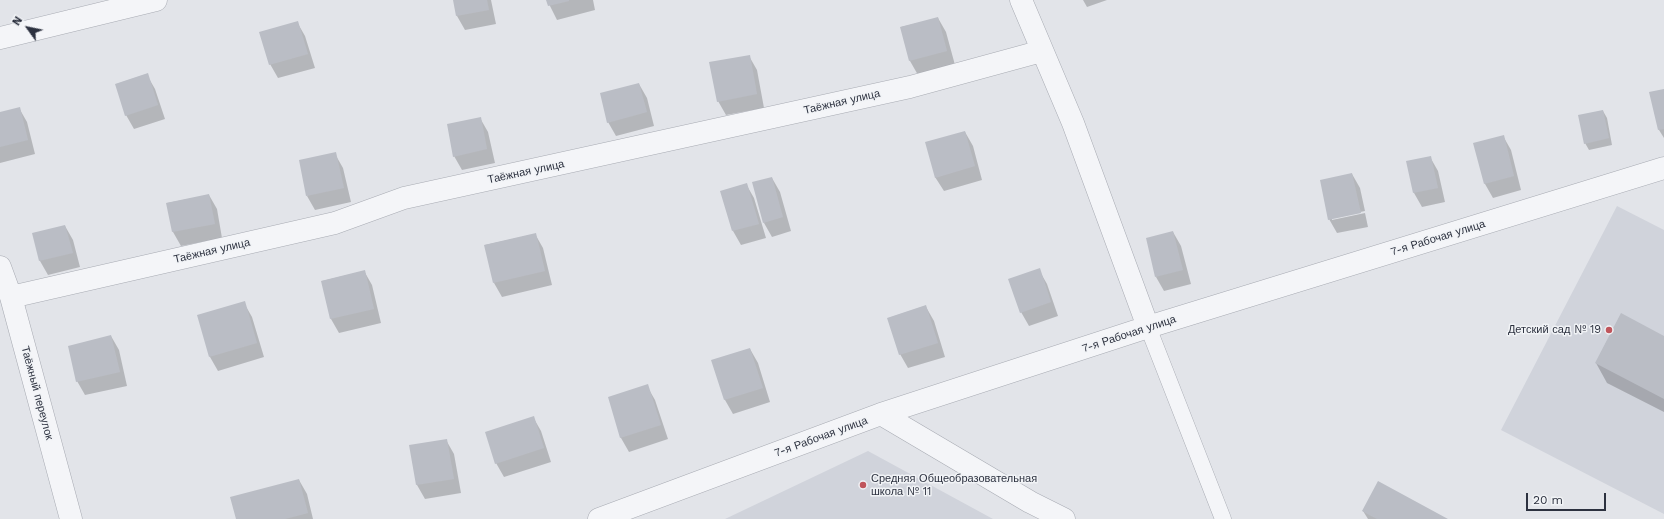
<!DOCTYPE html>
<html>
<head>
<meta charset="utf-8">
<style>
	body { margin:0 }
	#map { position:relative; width:1664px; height:519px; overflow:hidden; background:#e2e4e9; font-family:"Work Sans",sans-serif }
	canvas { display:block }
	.north { position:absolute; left:8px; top:8px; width:40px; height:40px; -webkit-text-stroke:3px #f1f3f6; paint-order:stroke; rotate:303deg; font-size:11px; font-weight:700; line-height:16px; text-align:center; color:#2c313f }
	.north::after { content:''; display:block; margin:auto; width:14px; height:18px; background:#2c313f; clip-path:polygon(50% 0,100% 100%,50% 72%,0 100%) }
	.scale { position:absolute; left:1526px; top:493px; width:80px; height:18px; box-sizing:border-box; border:2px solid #2c313f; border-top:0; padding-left:5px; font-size:12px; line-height:14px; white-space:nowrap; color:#2c313f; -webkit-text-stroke:3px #f1f3f6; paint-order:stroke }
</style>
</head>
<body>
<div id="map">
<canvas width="1664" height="519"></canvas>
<div class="north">N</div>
<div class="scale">20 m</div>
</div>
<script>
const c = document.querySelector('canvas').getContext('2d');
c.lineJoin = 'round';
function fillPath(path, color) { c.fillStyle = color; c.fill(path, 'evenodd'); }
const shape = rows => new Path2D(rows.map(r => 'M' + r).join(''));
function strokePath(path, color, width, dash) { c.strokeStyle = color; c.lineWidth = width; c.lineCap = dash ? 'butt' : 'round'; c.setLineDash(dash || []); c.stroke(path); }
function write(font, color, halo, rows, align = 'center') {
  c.font = font + ' "Work Sans",sans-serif'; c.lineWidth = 3; c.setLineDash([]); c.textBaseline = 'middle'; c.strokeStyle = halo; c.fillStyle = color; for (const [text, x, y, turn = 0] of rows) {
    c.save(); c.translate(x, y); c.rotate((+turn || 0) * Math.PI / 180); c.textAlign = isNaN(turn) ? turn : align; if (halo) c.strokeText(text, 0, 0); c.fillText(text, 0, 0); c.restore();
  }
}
const built = shape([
	[1617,206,1664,230,1664,514,1501,430],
	[868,451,993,519,725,519]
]);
const shadow = shape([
	[454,0,491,0,496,24,465,30,457,16],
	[547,0,593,0,595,10,557,20],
	[1083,0,1107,0,1087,7],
	[938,18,946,32,955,65,918,75,910,61,901,27],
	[297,22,305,36,315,68,278,78,270,64],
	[749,56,757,70,764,108,726,115,718,101],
	[147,75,155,89,165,119,134,129,126,115],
	[639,84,647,98,654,126,616,136,608,122],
	[1664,90,1664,138,1659,130,1651,93],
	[19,108,27,122,35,154,0,163,0,113],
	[1603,111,1607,118,1612,145,1589,150,1585,143],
	[480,118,488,132,495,163,462,170,454,156],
	[965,132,973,146,982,180,944,191,935,177],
	[1503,136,1511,150,1521,190,1493,198,1485,184,1475,144],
	[335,154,343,168,351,202,315,210,307,196],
	[1430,157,1438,171,1445,202,1422,207,1414,193,1407,162],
	[1352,174,1360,188,1365,211,1332,218,1332,220,1365,213,1368,227,1337,233,1329,219],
	[772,178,780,192,791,231,772,237,764,223],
	[746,184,754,198,766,238,741,245,733,231,721,192],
	[209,195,217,209,222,238,181,246,173,232,167,203],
	[65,226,73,240,80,267,48,275,40,261,33,234],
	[1173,232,1181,246,1191,284,1164,291,1156,277],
	[535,234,543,248,552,285,502,297,494,283,485,245],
	[1039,270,1047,284,1058,316,1029,326,1021,312],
	[364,271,372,285,381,323,339,333,331,319,322,281],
	[244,303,252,317,264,357,218,371,210,357,199,316],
	[926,307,934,321,945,357,908,368,900,354],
	[111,336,119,350,127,386,85,395,77,381],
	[1664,337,1664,412,1607,383,1596,363],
	[750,349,758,363,770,402,733,414,725,400,713,361],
	[647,386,655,400,668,439,629,452,621,438,609,398],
	[533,417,541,431,551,462,504,477,496,463],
	[446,440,454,454,461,493,425,499,417,485,411,446],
	[299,480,307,494,313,519,237,519],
	[1363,511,1446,519,1368,519]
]);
const building = shape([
	[453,0,487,0,489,10,456,16],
	[546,0,569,0,569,1,548,6],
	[938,17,947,51,909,61,900,27],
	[298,21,308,54,269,65,259,32],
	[750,55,757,94,717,102,709,62],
	[148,73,158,105,125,116,115,84],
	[639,83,647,112,607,123,600,93],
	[1664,89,1664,129,1658,130,1649,92],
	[20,107,28,140,0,147,0,112],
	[1603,110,1609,138,1584,144,1578,115],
	[481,117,487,149,453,157,447,124],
	[965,131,975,166,935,178,925,142],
	[1504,135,1514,176,1484,184,1473,143],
	[336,152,344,188,306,196,299,160],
	[1431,156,1438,188,1413,193,1406,161],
	[1352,173,1361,213,1328,220,1320,180],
	[772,177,783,217,763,223,752,182],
	[747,183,759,224,732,231,720,191],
	[209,194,215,224,172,232,166,203],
	[65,225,73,253,39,261,32,233],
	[1173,231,1183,270,1155,277,1146,238],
	[536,233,545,271,493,283,484,245],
	[1040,268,1051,302,1020,313,1008,279],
	[365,270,374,309,330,319,321,281],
	[245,301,257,343,209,357,197,315],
	[926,305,938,343,899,355,887,318],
	[1621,313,1664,336,1664,399,1595,363],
	[111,335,120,372,76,382,68,346],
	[750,348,763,388,724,400,711,360],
	[648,384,661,425,620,438,608,397],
	[534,416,544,448,495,464,485,432],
	[447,439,454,479,416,485,409,445],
	[299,479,308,513,285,519,236,519,230,497],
	[1378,481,1448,519,1377,519,1362,511]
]);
const service = shape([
	[1148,327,1223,519]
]);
const minor = shape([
	[1021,0,1073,123,1148,327],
	[0,38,156,0],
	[0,267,11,297,71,519],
	[11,297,335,223,404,198,910,87,1042,51],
	[881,414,1030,502,1064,519],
	[599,519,881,414,1148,327,1664,168]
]);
const markers = [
	[1609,330,4,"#c0555c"],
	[863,485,4,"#c0555c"]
];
const streetNames = [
	["Таёжная улица",842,102,-13],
	["Таёжная улица",526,172,-12],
	["7-я Рабочая улица",1438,238,-17],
	["Таёжная улица",212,251,-13],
	["7-я Рабочая улица",1129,334,-18],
	["Таёжный переулок",37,393,75],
	["7-я Рабочая улица",821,437,-20]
];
const poiNames = [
	["Детский сад № 19",1601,330],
	["Средняя Общеобразовательная",871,479,"left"],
	["школа № 11",871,492,"left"]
];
fillPath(built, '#d0d3db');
fillPath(shadow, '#0003');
fillPath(building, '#babdc5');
strokePath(service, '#a8abb3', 17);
strokePath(minor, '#a8abb3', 23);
strokePath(service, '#f4f5f8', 16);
strokePath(minor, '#f4f5f8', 22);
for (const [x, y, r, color] of markers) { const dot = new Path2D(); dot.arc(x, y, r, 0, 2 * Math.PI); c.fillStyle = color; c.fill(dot); strokePath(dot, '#f1f3f6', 1.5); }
write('11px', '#2c313f', '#f1f3f6', streetNames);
write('11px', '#2c313f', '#f1f3f6', poiNames, 'right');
</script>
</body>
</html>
